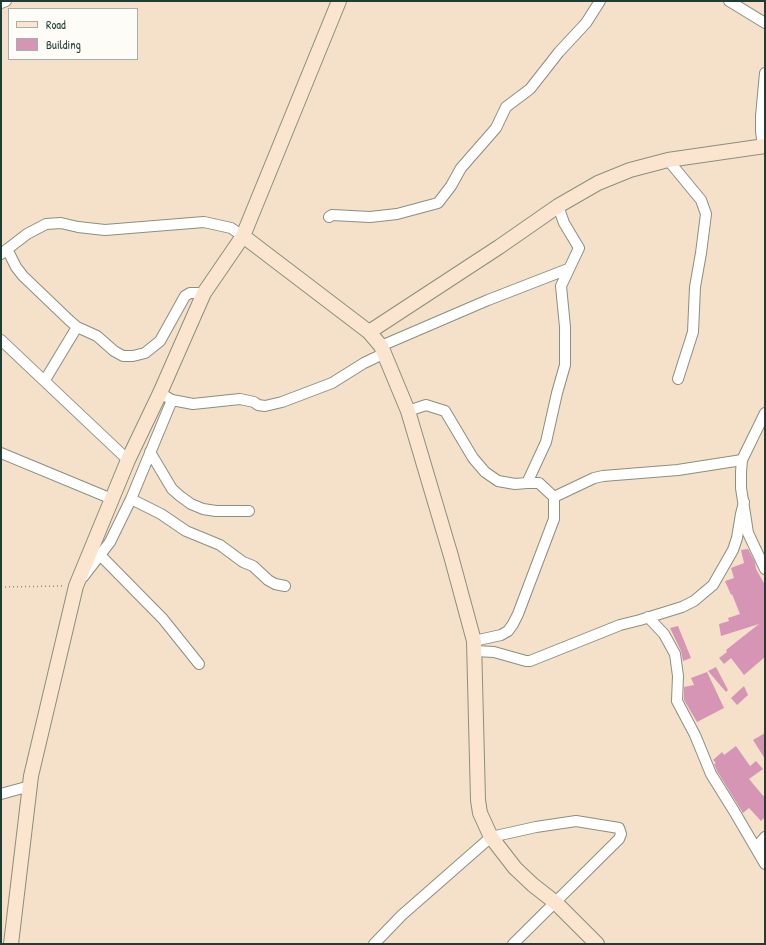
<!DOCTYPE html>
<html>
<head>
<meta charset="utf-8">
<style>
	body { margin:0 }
	#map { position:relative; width:766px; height:945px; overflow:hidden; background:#f5e1c9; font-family:"Patrick Hand",sans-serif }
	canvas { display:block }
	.frame { position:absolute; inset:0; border:2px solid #1f3d34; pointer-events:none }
	.legend { position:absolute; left:8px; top:8px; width:130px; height:52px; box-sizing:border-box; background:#fdfcf7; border:1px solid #a4b0a9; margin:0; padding:5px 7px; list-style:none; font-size:12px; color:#1f3d34 }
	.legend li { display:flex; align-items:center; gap:8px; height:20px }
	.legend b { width:20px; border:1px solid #a4b0a9 }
</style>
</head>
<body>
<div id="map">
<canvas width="766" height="945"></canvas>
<div class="frame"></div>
<ul class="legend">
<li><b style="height:5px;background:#fce5cf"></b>Road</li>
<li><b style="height:11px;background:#d695b5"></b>Building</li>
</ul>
</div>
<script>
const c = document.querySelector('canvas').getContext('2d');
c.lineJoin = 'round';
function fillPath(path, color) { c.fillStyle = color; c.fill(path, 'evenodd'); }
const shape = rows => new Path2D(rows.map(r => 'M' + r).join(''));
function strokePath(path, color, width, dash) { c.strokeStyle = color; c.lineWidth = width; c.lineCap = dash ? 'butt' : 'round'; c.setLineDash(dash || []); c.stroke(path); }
const building = shape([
	[748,549,755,562,756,569,765,585,765,657,744,675,731,658,724,664,719,658,727,652,726,650,759,624,721,636,719,624,729,621,728,618,740,614,732,594,731,595,725,581,734,578,731,568,744,563,741,550],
	[678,626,691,658,683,661,681,651,670,628],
	[716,667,728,690,726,692,708,671],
	[707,672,724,708,697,722,684,700,684,687,694,685,691,678],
	[744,686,748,695,737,705,731,698],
	[765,733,765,759,753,740],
	[736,746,750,766,756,761,763,769,749,779,765,798,765,817,761,821,749,808,743,813,717,771,714,764,716,763,713,760,722,752,724,755]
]);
const path = shape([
	[1,587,64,586]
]);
const street = shape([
	[729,1,765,23],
	[1,3,6,1],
	[763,146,761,131,761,116,765,73],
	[668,160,701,200,706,214,701,253,695,287,693,332,678,379],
	[329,217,332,215,370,217,397,214,438,203,451,186,461,168,496,128,506,107,530,89,559,52,586,23,600,1],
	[7,249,16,267,23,276,70,321,77,327,97,336,114,351,123,356,133,356,145,353,160,341,185,296,190,293,204,293],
	[1,254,27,234,46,224,61,223,78,227,105,230,204,222,231,228,243,236],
	[1,340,128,460],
	[381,346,488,300,568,269],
	[45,380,77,327],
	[160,393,172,400,193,404,240,399,254,402,258,405,265,406,282,402,332,383,364,363,385,353],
	[408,411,426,405,445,411,473,458,485,472,498,481,515,484,527,483,539,483,554,497],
	[765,413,742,460,741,472,741,488,748,533,765,569],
	[150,452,172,489,180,496,191,504,203,509,216,511,249,511],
	[1,453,112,499],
	[527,483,546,442,557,393,565,365,565,327,561,286,579,248,564,223,558,206],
	[131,499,161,514,186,531,220,545,243,562,253,566,268,580,275,584,285,586],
	[101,556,163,619,199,664],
	[83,577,110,542,131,499,172,400],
	[648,617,664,634,675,654,678,676,677,701,695,735,711,774,734,811,765,864],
	[474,641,501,635,508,631,513,624,518,614,554,519,554,497,594,478,603,476,678,470,742,460],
	[475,651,494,652,526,661,530,661,620,625,640,620,682,607,694,601,713,585,733,550,737,538,741,514,744,502],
	[1,794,30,786],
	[760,855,759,844,765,837],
	[374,944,402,915,491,837,536,827,576,821,619,828,621,834,619,839,513,944]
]);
const secondary = shape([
	[243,236,369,332,381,346,408,411,451,556,474,641,478,800,480,813,491,837,515,868,533,885,556,903,597,944],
	[369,332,499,247,558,206,598,183,630,170,668,160,765,146],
	[11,944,31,776,76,586,128,460,160,393,204,293,243,236,339,1]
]);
fillPath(building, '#d695b5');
strokePath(street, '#8a8f7e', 12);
strokePath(secondary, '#8a8f7e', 16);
strokePath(path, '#8a8f7e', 1.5, [1, 3]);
strokePath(street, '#fff', 10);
strokePath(secondary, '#fce5cf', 14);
</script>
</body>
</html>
